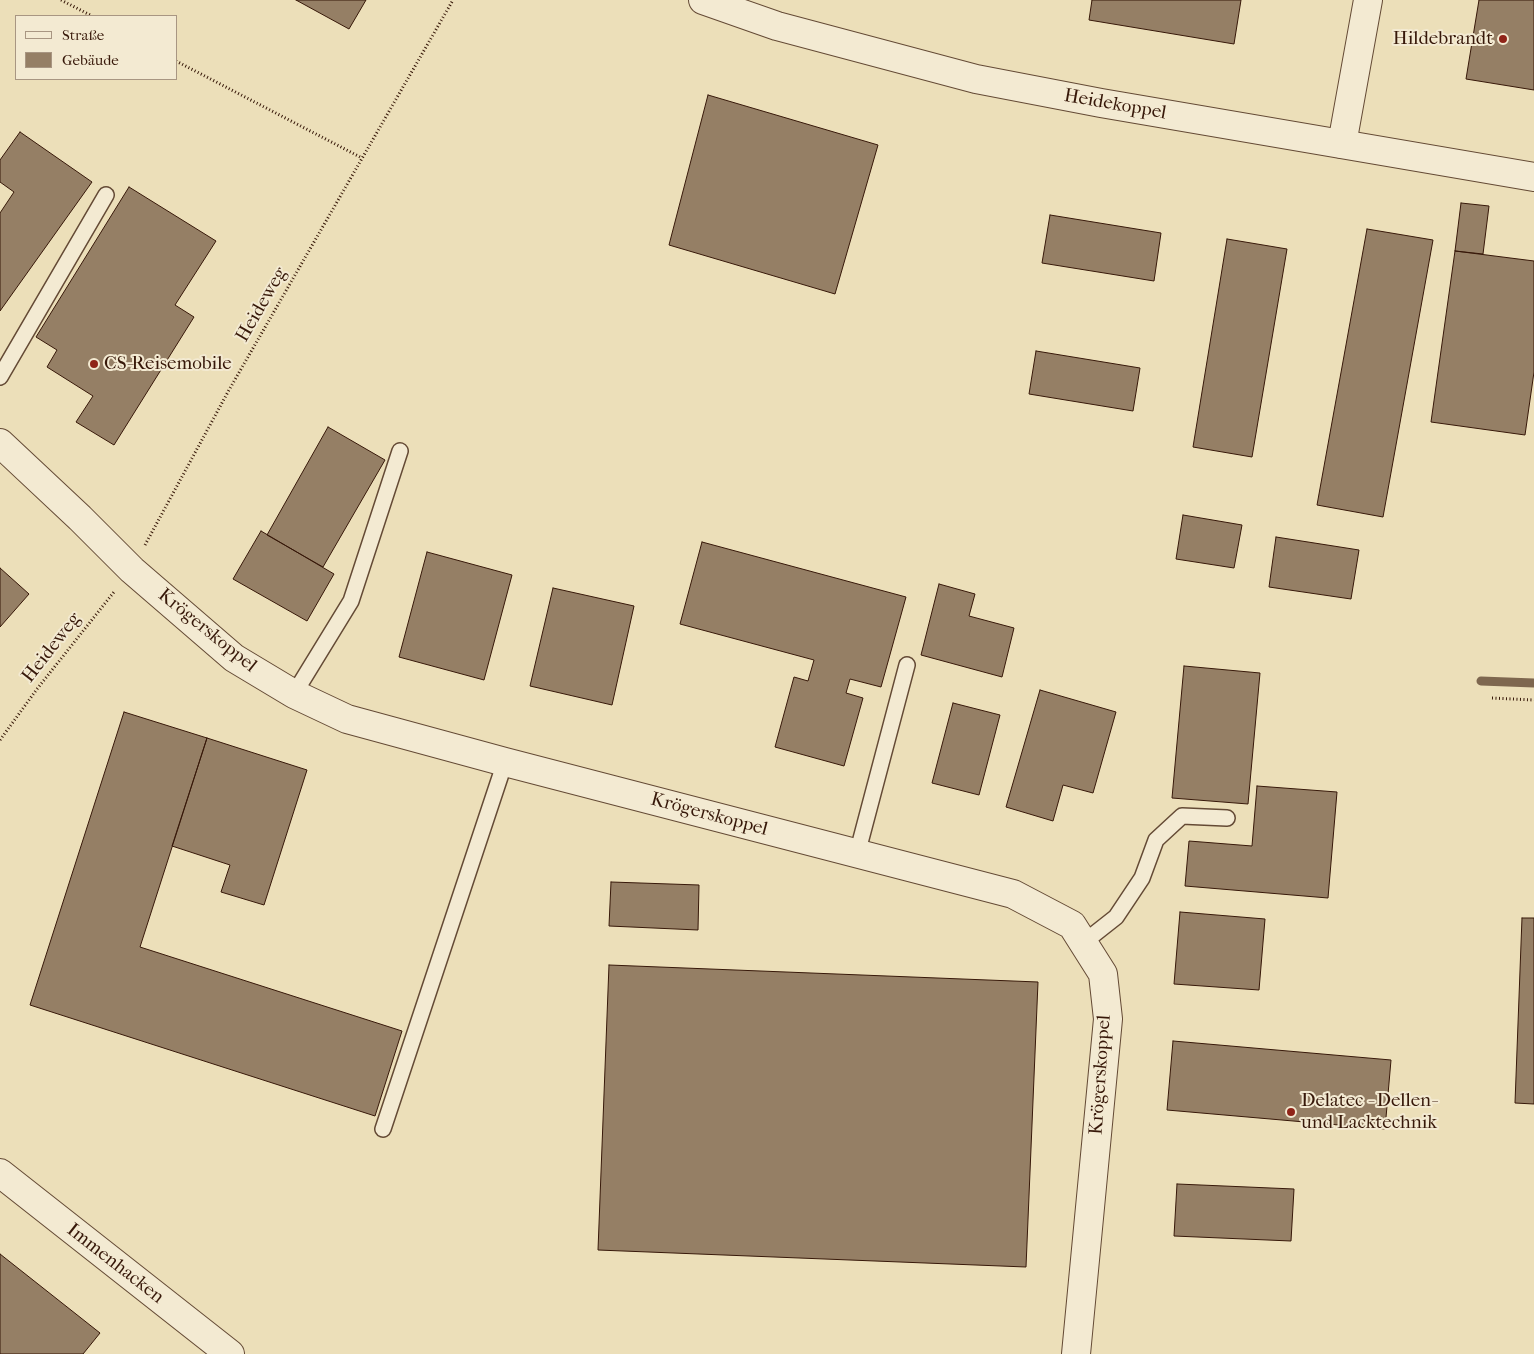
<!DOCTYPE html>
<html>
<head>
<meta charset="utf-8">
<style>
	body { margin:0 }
	#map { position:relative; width:1534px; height:1354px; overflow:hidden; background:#ecdfb9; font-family:"IM FELL French Canon",serif }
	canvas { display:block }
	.legend { position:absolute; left:15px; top:15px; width:162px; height:65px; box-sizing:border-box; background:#f3ead2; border:1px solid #a89682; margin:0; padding:6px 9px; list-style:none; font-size:15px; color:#371809 }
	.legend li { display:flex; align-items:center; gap:10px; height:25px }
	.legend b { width:25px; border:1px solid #a89682 }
</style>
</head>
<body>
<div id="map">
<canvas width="1534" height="1354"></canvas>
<ul class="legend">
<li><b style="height:6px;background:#f3ead2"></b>Straße</li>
<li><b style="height:14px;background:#957f65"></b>Gebäude</li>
</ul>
</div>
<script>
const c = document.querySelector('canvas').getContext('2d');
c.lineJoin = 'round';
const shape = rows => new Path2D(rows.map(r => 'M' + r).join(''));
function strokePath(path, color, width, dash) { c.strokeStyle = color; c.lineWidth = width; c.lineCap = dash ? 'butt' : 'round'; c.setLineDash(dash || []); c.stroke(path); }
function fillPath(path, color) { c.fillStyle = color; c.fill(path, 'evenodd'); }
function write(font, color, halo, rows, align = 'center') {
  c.font = font + ' "IM FELL French Canon",serif'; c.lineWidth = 4; c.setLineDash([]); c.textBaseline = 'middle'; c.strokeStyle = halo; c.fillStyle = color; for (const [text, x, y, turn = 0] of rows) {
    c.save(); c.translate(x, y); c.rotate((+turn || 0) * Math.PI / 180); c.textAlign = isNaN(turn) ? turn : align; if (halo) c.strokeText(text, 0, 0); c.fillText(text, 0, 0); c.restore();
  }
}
const stream = shape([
	[1481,681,1534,683]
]);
const building = shape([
	[296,0,366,0,349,29,296,0],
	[1092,0,1241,0,1234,44,1089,20,1092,0],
	[1479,0,1534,0,1534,90,1466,79,1479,0],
	[708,95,878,145,835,294,669,245,708,95],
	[20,132,92,182,0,311,0,213,14,192,0,182,0,160,20,132],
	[129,187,216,241,175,305,194,317,114,445,76,422,93,396,47,367,57,350,36,337,129,187],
	[1461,203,1489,206,1483,254,1455,251,1461,203],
	[1050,215,1161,233,1154,281,1042,263,1050,215],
	[1367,229,1433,240,1383,517,1317,505,1367,229],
	[1227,239,1287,249,1252,457,1193,447,1227,239],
	[1455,251,1534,261,1534,372,1525,435,1431,422,1455,251],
	[1036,351,1140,368,1133,411,1029,394,1036,351],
	[328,427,385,460,323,567,267,535,328,427],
	[1183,515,1242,525,1234,568,1176,559,1183,515],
	[261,531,334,574,307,621,233,579,261,531],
	[1276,537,1359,550,1351,599,1269,587,1276,537],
	[702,542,906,597,881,687,850,679,846,693,863,698,844,766,775,747,794,677,808,681,814,660,680,624,702,542],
	[427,552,512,575,484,680,399,657,427,552],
	[0,568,29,594,0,627,0,568],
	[939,584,975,594,969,616,1014,628,1002,677,921,655,939,584],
	[553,588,634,606,612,705,530,686,553,588],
	[1184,666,1260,673,1248,804,1172,798,1184,666],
	[1040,690,1116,712,1093,793,1063,785,1053,821,1006,807,1040,690],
	[953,703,1000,715,979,795,932,783,953,703],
	[124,712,207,738,140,947,402,1031,375,1116,30,1005,124,712],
	[207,738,307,770,264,905,221,892,230,865,172,846,207,738],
	[1257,786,1337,792,1328,898,1185,886,1189,841,1252,846,1257,786],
	[611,882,699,885,698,930,609,926,611,882],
	[1180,912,1265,919,1259,990,1174,984,1180,912],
	[1522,918,1534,918,1534,1104,1515,1103,1522,918],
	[609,965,1038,982,1026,1267,598,1250,609,965],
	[1173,1041,1391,1060,1385,1129,1167,1110,1173,1041],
	[1177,1184,1294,1189,1291,1241,1174,1236,1177,1184],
	[0,1254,100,1333,83,1354,0,1354,0,1254]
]);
const path = shape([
	[61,0,92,16],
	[176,61,362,158],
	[145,545,229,390,453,0],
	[1492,698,1534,700],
	[0,740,37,689,114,592]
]);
const service = shape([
	[0,377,106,195],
	[294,694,351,601,400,451],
	[857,854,907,665],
	[1083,943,1116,917,1142,878,1156,840,1182,816,1227,818],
	[383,1129,505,762]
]);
const minor = shape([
	[1342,144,1368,0],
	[0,443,80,518,132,570,234,658,294,694,347,719,505,762,1013,894,1072,925,1103,974,1108,1019,1076,1354],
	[0,1173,230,1354]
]);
const tertiary = shape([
	[703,0,777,26,976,79,1101,103,1534,177]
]);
const markers = [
	[1503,39,5,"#8f2418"],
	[94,364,5,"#8f2418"],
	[1291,1112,5,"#8f2418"]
];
const poiNames = [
	["Hildebrandt",1493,39,"right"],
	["CS-Reisemobile",104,364],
	["Delatec - Dellen-",1301,1101],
	["und Lacktechnik",1301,1123]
];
const streetNames = [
	["Heidekoppel",1115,105,10],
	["Heideweg",262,305,-60],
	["Krögerskoppel",207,631,39],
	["Heideweg",52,648,-52],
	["Krögerskoppel",709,815,15],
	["Krögerskoppel",1101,1075,-86],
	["Immenhacken",115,1264,38]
];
strokePath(stream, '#7e674f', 9);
fillPath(building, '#957f65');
strokePath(building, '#371809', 1);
strokePath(service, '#644a35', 18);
strokePath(minor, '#644a35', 30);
strokePath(tertiary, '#644a35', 30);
strokePath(path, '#371809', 3, [1, 2.5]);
strokePath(service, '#f3ead2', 15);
strokePath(minor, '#f3ead2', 28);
strokePath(tertiary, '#f3ead2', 28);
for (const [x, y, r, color] of markers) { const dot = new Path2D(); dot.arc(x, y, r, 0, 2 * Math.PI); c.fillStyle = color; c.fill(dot); strokePath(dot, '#f3ead2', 2); }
write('19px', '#371809', '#f3ead2', poiNames, 'left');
write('19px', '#371809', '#f3ead2', streetNames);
</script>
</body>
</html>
